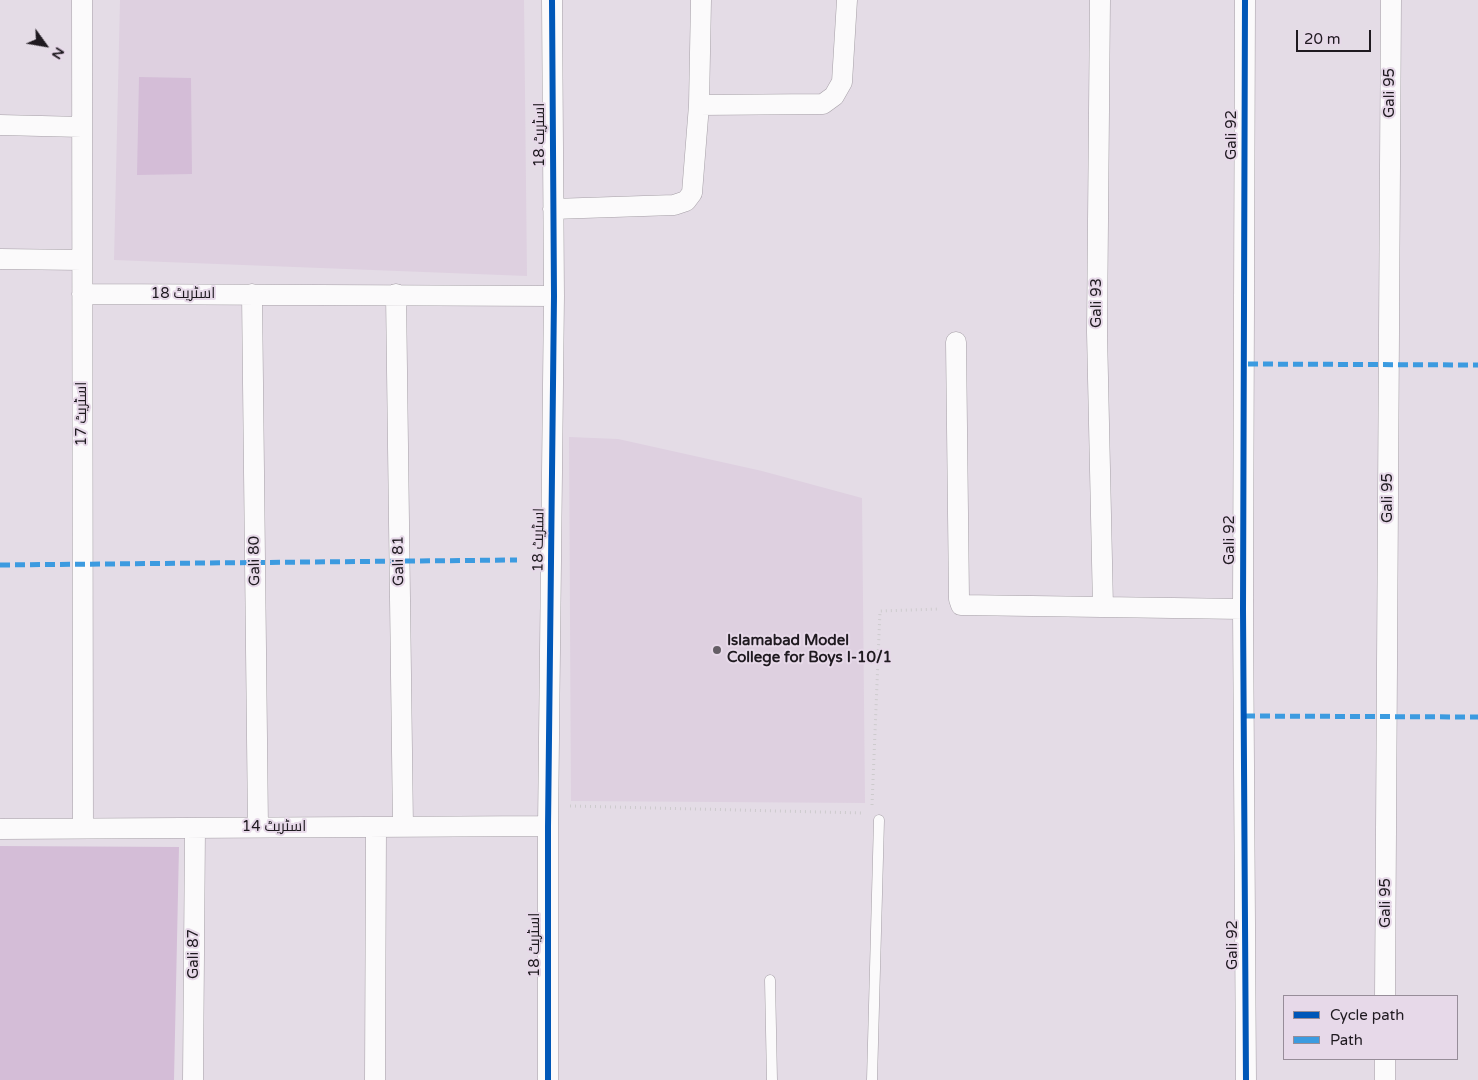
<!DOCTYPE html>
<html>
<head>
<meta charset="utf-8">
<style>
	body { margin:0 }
	#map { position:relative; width:1478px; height:1080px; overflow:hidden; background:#e4dce6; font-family:"Varela Round",sans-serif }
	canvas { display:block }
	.legend { position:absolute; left:1283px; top:995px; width:175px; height:65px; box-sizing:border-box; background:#e7d9e9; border:1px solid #978d99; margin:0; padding:6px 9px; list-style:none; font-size:15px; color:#1f1a20 }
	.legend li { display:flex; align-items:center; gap:10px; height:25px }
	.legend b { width:25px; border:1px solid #978d99 }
	.north { position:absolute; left:20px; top:20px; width:50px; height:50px; -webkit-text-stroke:4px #e7d9e9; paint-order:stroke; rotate:122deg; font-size:14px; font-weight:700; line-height:20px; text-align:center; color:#1f1a20 }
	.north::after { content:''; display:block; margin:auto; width:18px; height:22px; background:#1f1a20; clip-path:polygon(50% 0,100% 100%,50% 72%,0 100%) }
	.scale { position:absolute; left:1296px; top:30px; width:75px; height:22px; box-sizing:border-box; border:2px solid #1f1a20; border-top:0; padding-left:6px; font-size:15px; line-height:18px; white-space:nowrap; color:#1f1a20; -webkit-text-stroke:4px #e7d9e9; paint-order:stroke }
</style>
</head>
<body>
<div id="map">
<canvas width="1478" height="1080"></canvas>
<ul class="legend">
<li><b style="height:6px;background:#0057b8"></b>Cycle path</li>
<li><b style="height:6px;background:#3c9be0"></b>Path</li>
</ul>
<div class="north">N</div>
<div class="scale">20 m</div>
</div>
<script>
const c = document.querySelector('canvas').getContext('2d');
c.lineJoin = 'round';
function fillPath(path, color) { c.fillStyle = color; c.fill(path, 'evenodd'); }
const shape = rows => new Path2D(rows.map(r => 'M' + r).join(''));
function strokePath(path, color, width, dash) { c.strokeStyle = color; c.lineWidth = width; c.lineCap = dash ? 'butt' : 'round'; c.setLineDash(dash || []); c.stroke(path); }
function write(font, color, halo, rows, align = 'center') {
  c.font = font + ' "Varela Round",Cairo,sans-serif'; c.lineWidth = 4; c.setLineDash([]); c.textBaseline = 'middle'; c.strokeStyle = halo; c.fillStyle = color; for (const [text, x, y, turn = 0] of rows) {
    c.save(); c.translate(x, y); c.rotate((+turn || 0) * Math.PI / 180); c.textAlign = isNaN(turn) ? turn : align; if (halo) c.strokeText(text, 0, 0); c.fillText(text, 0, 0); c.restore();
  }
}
const built = shape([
	[120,0,524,0,527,276,114,260],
	[569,437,618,439,762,471,862,498,865,803,571,801]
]);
const green = shape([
	[139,77,191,78,192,174,137,175],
	[0,846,179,847,174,1080,0,1080]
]);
const path = shape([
	[872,805,880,611,940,609],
	[570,806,863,813]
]);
const service = shape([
	[770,980,772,1080],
	[872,1080,879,820]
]);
const minor = shape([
	[82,0,83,828],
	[1100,0,1097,332,1103,607],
	[1245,0,1243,609,1246,1080],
	[699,105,823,104,834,96,842,82,847,0],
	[0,125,82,127],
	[553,209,674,205,686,201,692,193,699,105,701,0],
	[0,259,82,260],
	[82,294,554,296],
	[252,294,258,827],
	[396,294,403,827],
	[956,342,959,599,961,605,1243,609],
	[0,829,548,826],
	[1385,996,1391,0],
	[193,1080,195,828],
	[375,1080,376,827],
	[548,1080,548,826,554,296,552,0],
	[1385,1080,1385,1059]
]);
const quiet = shape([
	[1248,364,1478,365],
	[0,565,517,560],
	[1245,716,1478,717]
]);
const cycleway = shape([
	[1245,0,1243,609,1246,1080],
	[548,1080,548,826,554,296,552,0]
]);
const markers = [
	[717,650,5,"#645e65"]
];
const streetNames = [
	["Gali 95",1390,93,-90],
	["اسٹریٹ 18",540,135,-90],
	["Gali 92",1232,135,-90],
	["اسٹریٹ 18",183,294],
	["Gali 93",1097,303,-90],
	["اسٹریٹ 17",82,414,-90],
	["Gali 95",1388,498,-90],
	["اسٹریٹ 18",539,540,-89],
	["Gali 92",1230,540,-90],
	["Gali 80",255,561,-91],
	["Gali 81",399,561,-91],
	["اسٹریٹ 14",274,827],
	["Gali 95",1386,903,-90],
	["اسٹریٹ 18",535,945,-90],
	["Gali 92",1233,945,-90],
	["Gali 87",194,954,-90]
];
const poiNames = [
	["Islamabad Model",727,641],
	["College for Boys I-10/1",727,658]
];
fillPath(built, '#ded0e0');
fillPath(green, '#d4bdd7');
strokePath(service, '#a59fa6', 11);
strokePath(minor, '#a59fa6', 21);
strokePath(path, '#cdcbcd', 3, [1, 4]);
strokePath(service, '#fbfafb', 10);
strokePath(minor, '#fbfafb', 20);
strokePath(quiet, '#3c9be0', 5, [10, 5]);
strokePath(cycleway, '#0057b8', 6);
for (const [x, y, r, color] of markers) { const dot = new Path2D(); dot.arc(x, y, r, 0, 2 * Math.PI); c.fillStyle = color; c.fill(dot); strokePath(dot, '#e7d9e9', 2); }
write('15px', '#1f1a20', '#e7d9e9', streetNames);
write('bold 15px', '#1f1a20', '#e7d9e9', poiNames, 'left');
</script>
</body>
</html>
